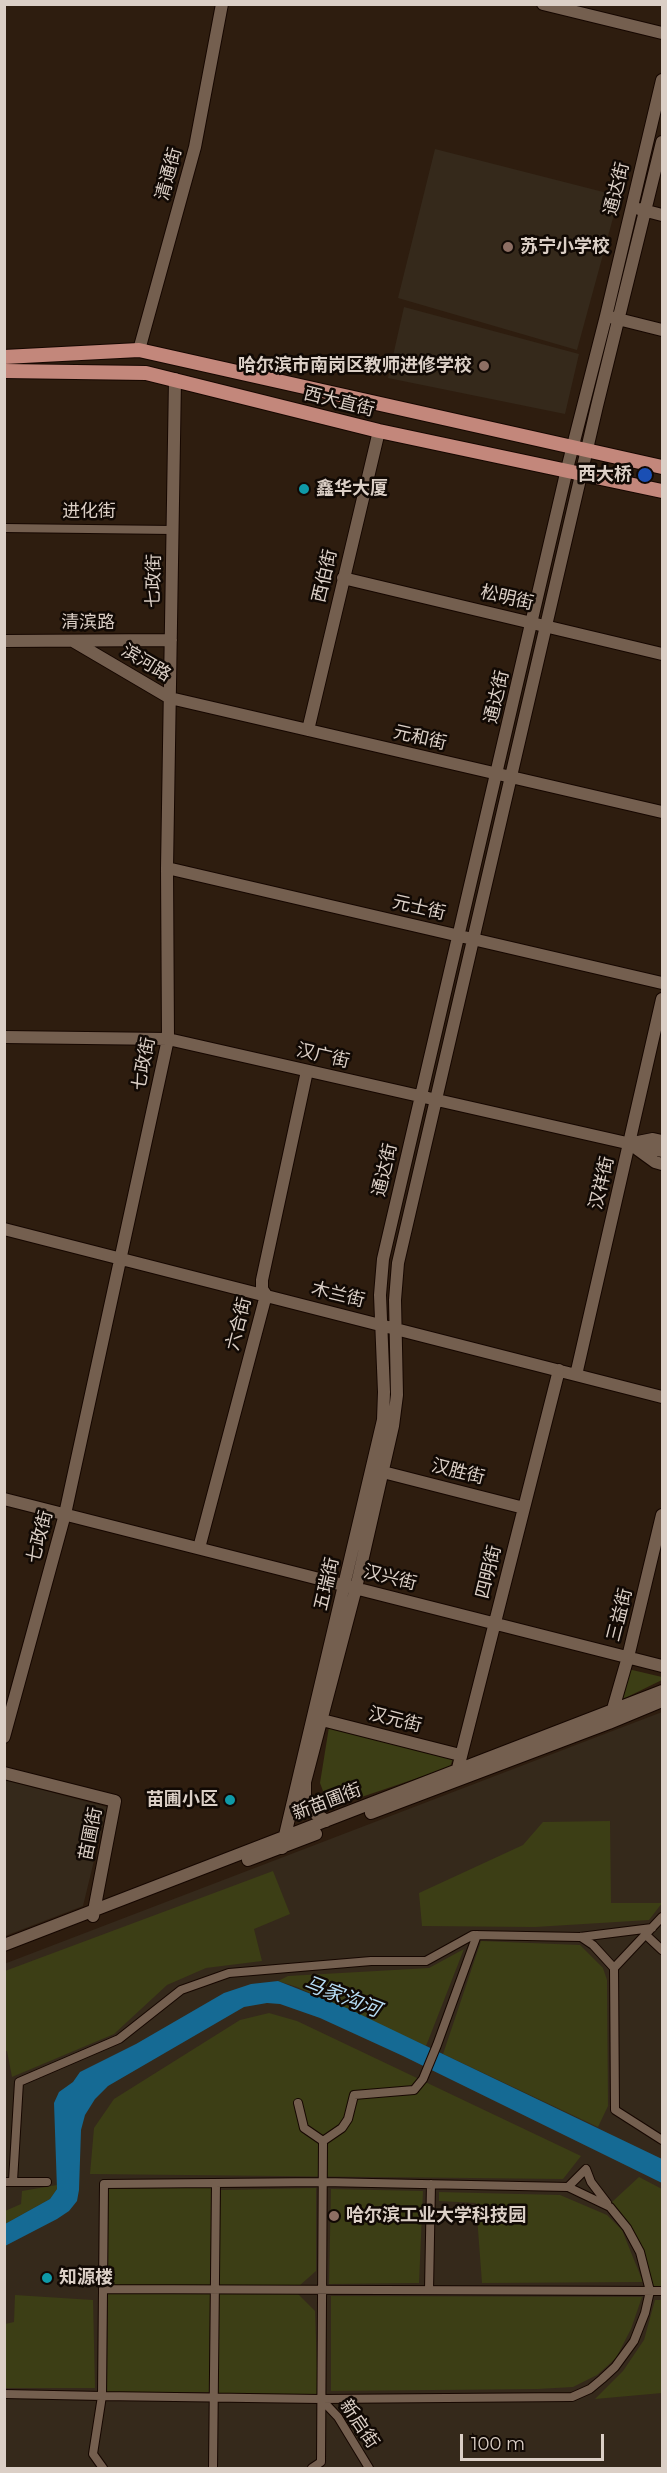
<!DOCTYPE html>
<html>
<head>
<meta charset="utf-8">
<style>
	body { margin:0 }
	#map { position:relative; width:667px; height:2473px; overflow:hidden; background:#2e1d0f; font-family:Montserrat,sans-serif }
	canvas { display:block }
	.frame { position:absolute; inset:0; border:6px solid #dbcfc6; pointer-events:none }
	.scale { position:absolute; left:460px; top:2434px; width:144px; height:27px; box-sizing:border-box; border:3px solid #dbcfc6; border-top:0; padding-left:8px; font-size:18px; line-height:21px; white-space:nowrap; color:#dbcfc6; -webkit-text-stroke:4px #110904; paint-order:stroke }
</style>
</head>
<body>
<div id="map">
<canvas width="667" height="2473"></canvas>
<div class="frame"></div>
<div class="scale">100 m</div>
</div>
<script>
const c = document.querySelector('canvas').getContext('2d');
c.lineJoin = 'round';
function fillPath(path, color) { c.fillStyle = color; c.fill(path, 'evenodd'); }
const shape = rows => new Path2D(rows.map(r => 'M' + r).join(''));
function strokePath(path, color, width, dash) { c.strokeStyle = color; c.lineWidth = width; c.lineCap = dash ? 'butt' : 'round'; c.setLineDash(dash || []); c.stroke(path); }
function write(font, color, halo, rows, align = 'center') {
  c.font = font + ' Montserrat,"Noto Sans SC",sans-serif'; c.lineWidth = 5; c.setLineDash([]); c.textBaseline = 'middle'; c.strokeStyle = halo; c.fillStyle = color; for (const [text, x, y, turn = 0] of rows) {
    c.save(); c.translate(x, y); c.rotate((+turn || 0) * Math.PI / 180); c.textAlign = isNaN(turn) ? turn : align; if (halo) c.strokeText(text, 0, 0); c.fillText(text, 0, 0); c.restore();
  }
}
const education = shape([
	[435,149,619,196,577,350,398,298],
	[404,307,579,354,565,414,388,378],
	[662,1712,662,2468,5,2468,4,1964],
	[5,1780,107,1807,83,1906,5,1936]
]);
const green = shape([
	[628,1669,662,1677,662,1680,619,1701],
	[329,1727,453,1758,450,1767,338,1805,326,1799,320,1783],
	[610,1821,611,1903,662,1903,649,1920,535,1927,422,1926,419,1893,523,1845,543,1822],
	[273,1871,290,1914,254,1929,262,1961,206,1968,167,1985,114,2034,12,2077,7,2051,5,2051,5,1971],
	[481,1941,580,1945,603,1968,607,1980,608,2106,598,2127,443,2054],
	[464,1949,426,2046,297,1987,278,1981,288,1976,429,1968],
	[269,2013,297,2021,581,2156,563,2179,90,2174,94,2128,114,2099,240,2020],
	[639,2177,662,2189,662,2287,653,2287,645,2256,629,2223,612,2202],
	[57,2185,57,2189,50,2199,5,2224,5,2211,21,2204,22,2191],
	[212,2187,210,2286,108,2285,108,2189],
	[316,2188,316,2271,299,2286,217,2286,221,2190],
	[331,2189,423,2191,419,2283,329,2284],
	[439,2192,560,2195,607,2215,622,2230,643,2282,482,2283,476,2203,439,2201],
	[108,2292,210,2293,209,2392,107,2392],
	[217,2294,298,2294,315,2311,318,2396,217,2393],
	[15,2295,93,2300,95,2388,5,2388,5,2324,14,2322],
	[331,2296,642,2297,631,2329,616,2358,597,2375,573,2387,538,2389,331,2391],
	[655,2300,662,2300,662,2393,595,2399,623,2371,644,2340]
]);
const water = shape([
	[278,1981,349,2009,662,2159,662,2183,403,2056,320,2018,280,2004,267,2003,244,2007,108,2086,95,2099,85,2115,81,2130,79,2190,77,2201,69,2211,57,2219,5,2246,5,2224,50,2199,57,2189,54,2103,59,2092,73,2082,80,2072,136,2044,224,1993,251,1984]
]);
const street = shape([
	[4,528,173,530],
	[662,1917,614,1968,615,2110,662,2140],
	[646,1935,662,1950],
	[581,1937,593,1945,614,1968],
	[298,2103,304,2128,323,2141,342,2128,348,2119,354,2095,414,2090,423,2079,437,2045,477,1935],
	[13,2181,19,2082,119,2039,181,1990,229,1973,371,1961,426,1961,473,1935,580,1937,652,1928],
	[4,2182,47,2182],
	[568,2187,586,2169,591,2182,607,2203],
	[103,2289,662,2291],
	[429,2290,431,2184],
	[4,2394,102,2396,321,2399,572,2397,590,2389,602,2379,615,2367,634,2341,645,2313,650,2291,640,2252,627,2228,610,2207,568,2187,323,2182,104,2184,102,2396,93,2454,103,2468],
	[321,2399,338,2417,369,2468],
	[213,2468,216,2183],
	[312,2468,321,2462,323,2141]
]);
const secondary = shape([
	[543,4,662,33],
	[639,209,662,215],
	[610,317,662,330],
	[139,350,195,147,222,4],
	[343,578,662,654],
	[4,641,171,640],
	[73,641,170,698,662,812],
	[308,730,379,431],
	[167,868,662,983],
	[4,1037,168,1039,662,1151],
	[633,1143,653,1139,662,1141],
	[633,1146,655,1162,662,1164],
	[4,1229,662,1397],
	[576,1375,662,999],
	[383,1472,524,1508],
	[4,1499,662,1666],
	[199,1548,266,1295,262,1289,262,1280,307,1071],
	[611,1716,628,1657,662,1515],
	[322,1720,460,1755],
	[4,1737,65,1514,168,1039,167,868,175,379],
	[4,1773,115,1801,93,1916],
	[456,1776,559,1370],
	[371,1813,609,1723,662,1701],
	[326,1821,312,1811,305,1797,305,1782,356,1588,393,1426,397,1395,395,1300,398,1263,597,406,662,142],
	[282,1848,383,1420,384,1392,380,1295,383,1259,567,469,606,316,662,80],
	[248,1860,316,1834],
	[4,1945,662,1691]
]);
const primary = shape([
	[4,357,139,350,662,467],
	[4,371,146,373,379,431,662,491]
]);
const markers = [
	[508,247,6,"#8d6e63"],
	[484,366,6,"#8d6e63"],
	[645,475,8,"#1a4fb4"],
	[304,489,6,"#0f9aa8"],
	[230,1800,6,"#0f9aa8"],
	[334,2216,6,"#8d6e63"],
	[47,2278,6,"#0f9aa8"]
];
const streetNames = [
	["清通街",169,174,-75],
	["通达街",617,189,-76],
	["西大直街",339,402,14],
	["进化街",89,512],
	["西伯街",325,576,-77],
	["七政街",154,581,-89],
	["松明街",507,598,13],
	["清滨路",88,623],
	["滨河路",146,663,31],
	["通达街",497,697,-77],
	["元和街",420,738,13],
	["元士街",419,908,13],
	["汉广街",323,1056,13],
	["七政街",144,1064,-79],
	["通达街",385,1170,-77],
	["汉祥街",602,1183,-77],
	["木兰街",338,1295,14],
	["六合街",239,1324,-76],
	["汉胜街",458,1472,14],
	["七政街",40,1537,-75],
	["四明街",489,1572,-76],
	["汉兴街",390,1578,14],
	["五瑞街",327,1584,-77],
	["三益街",620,1615,-76],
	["汉元街",395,1720,14],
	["新苗圃街",327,1802,-21],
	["苗圃街",91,1834,-79],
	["新启街",359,2424,56]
];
const poiNames = [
	["苏宁小学校",520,247],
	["哈尔滨市南岗区教师进修学校",472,366,"right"],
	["西大桥",632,475,"right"],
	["鑫华大厦",316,489],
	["苗圃小区",218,1800,"right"],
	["哈尔滨工业大学科技园",346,2216],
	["知源楼",59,2278]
];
const waterNames = [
	["马家沟河",342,1997,21]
];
fillPath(education, '#35291b');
fillPath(green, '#3c3e15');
fillPath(water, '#156a94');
strokePath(street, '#160700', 10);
strokePath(secondary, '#160700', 14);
strokePath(primary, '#160700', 16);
strokePath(street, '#745f4f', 8);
strokePath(secondary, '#745f4f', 12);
strokePath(primary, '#c3877b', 14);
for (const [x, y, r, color] of markers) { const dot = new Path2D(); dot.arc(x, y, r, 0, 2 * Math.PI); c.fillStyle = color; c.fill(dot); strokePath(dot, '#110904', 2); }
write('18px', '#dbcfc6', '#110904', streetNames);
write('bold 18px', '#dbcfc6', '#110904', poiNames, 'left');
write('italic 20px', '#b7ddf6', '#110904', waterNames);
</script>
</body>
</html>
